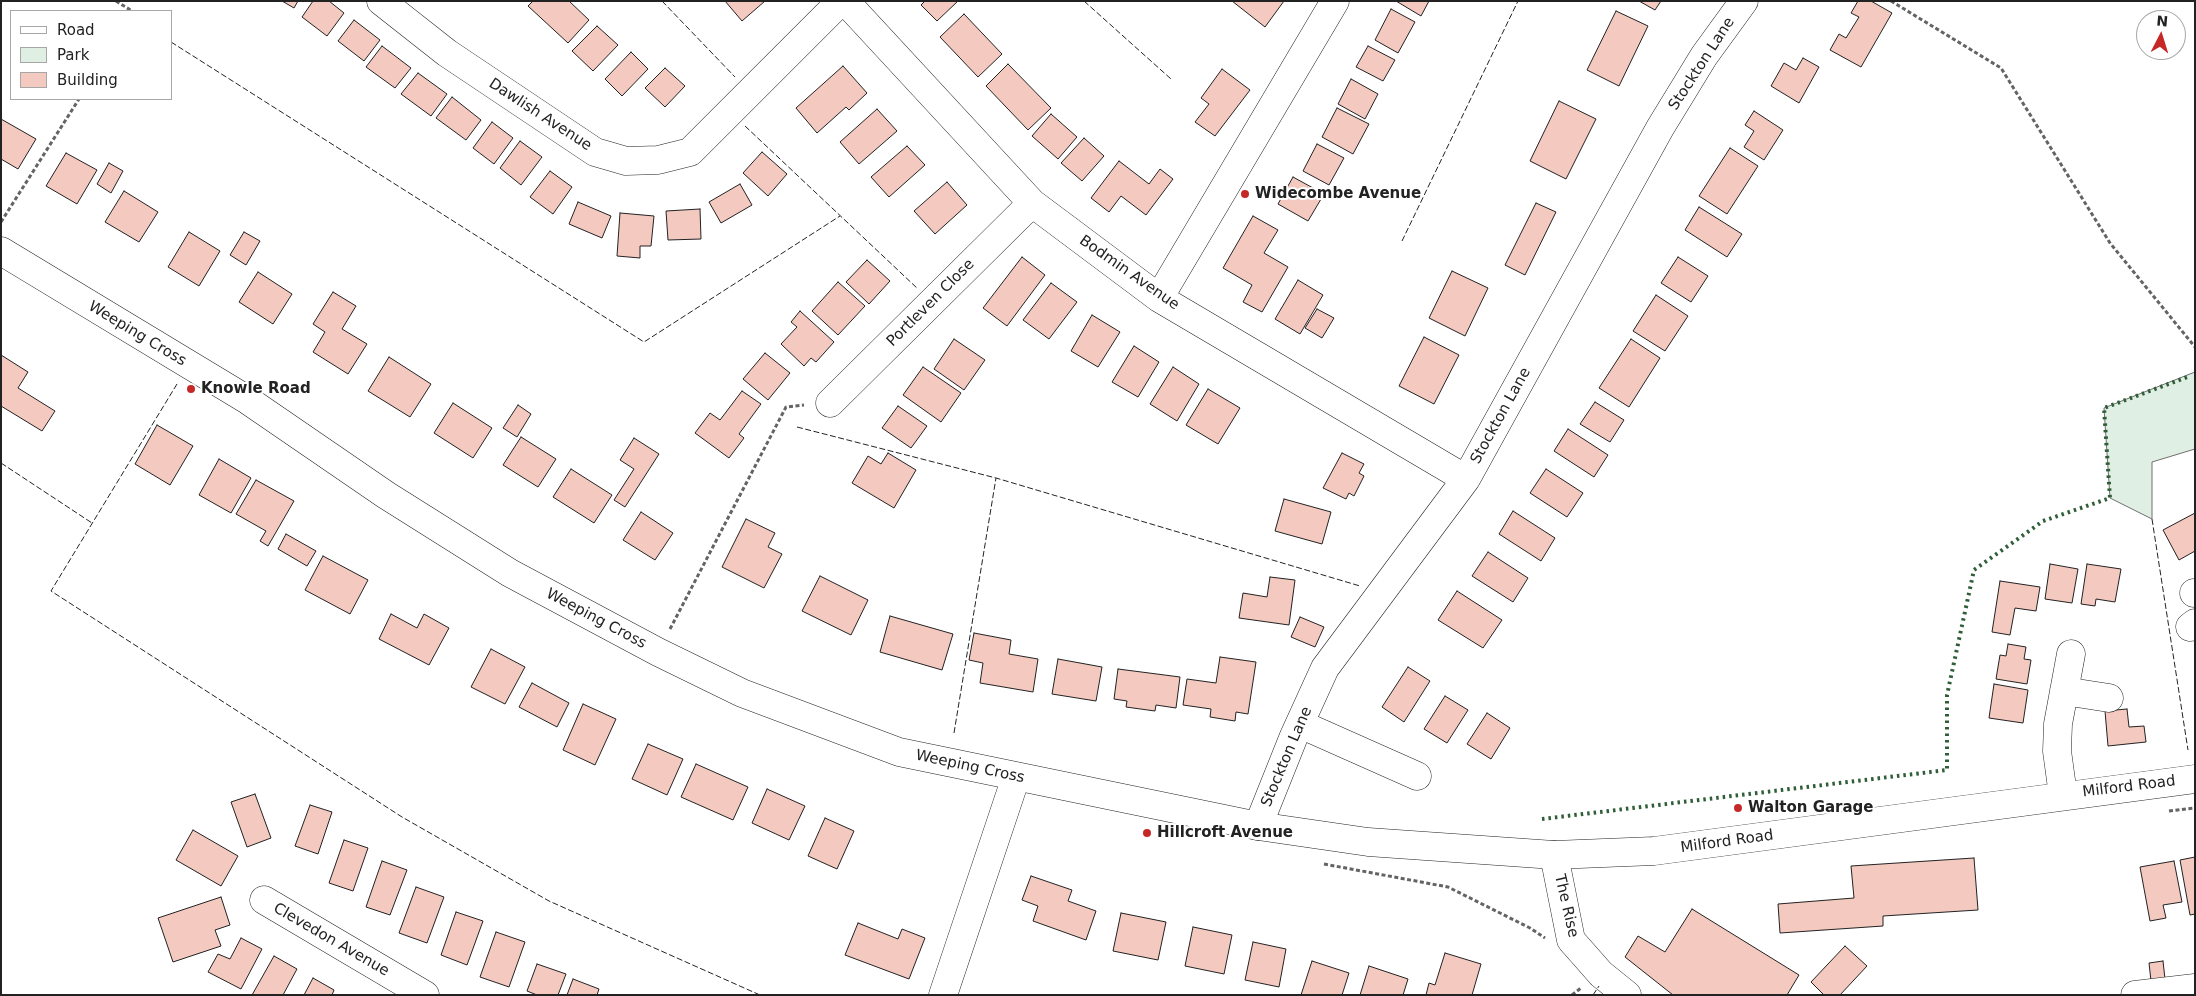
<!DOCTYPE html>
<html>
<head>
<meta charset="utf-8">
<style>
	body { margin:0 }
	#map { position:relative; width:2196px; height:996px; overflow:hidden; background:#fff; font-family:"DejaVu Sans",sans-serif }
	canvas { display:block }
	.frame { position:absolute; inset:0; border:2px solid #222; pointer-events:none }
	.legend { position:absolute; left:10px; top:10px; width:162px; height:90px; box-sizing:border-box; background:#fff; border:1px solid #a7a7a7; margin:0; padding:6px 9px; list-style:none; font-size:15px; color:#222 }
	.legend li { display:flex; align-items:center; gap:10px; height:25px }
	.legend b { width:25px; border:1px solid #a7a7a7 }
	.north { position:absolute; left:2136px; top:10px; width:50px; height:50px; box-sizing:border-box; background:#fff; border:1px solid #a7a7a7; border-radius:50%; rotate:5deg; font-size:14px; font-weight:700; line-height:20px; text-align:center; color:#222 }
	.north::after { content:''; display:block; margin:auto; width:18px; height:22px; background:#c62828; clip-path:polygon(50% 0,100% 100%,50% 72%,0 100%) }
</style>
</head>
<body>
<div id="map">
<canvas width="2196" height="996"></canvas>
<div class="frame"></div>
<ul class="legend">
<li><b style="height:6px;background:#fff"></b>Road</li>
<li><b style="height:14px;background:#e0efe3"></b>Park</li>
<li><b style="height:14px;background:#f3c9c0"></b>Building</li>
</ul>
<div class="north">N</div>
</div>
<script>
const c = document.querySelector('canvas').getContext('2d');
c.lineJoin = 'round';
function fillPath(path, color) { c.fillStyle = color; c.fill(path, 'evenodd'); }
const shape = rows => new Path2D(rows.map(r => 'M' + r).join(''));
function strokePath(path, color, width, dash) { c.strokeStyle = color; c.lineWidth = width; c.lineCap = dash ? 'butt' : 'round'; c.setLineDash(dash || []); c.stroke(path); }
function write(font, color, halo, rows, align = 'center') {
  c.font = font + ' "DejaVu Sans",sans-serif'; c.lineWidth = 4; c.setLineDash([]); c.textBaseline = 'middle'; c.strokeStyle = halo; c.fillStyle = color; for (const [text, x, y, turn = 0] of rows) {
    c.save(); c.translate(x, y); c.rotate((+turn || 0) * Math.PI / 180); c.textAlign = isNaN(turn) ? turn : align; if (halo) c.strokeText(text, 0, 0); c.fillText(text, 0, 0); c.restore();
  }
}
const green = shape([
	[2195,372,2195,449,2152,462,2152,519,2110,498,2104,408,2195,372]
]);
const building = shape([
	[282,1,298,1,294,8,282,1],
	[313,1,329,1,344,13,327,36,302,17,313,1],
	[533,1,569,1,589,20,568,43,528,6,533,1],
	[725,1,765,1,742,21,725,1],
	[925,1,958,1,937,21,921,5,925,1],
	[1232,1,1284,1,1265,27,1232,1],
	[1396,1,1429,1,1421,16,1396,1],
	[1639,1,1661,1,1655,10,1639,1],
	[1858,1,1871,1,1892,13,1861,67,1830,50,1839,34,1846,38,1859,17,1851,13,1858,1],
	[1391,9,1415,22,1398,53,1375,40,1391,9],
	[1616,11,1648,26,1619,86,1587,70,1616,11],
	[964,14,1002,54,978,77,940,37,964,14],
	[354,20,380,40,364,61,338,41,354,20],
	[597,26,618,45,593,71,572,51,597,26],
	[382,46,411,68,395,88,366,67,382,46],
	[1368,46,1395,60,1383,81,1356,67,1368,46],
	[631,52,648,69,622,96,605,79,631,52],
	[1803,58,1819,67,1799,103,1771,86,1784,63,1796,70,1803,58],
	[1008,64,1051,108,1028,130,986,86,1008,64],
	[843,66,867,93,849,110,846,107,817,133,796,108,843,66],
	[665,68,685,86,665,107,645,88,665,68],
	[1222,69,1250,90,1215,136,1195,122,1209,104,1201,98,1222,69],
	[418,73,447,94,431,116,401,94,418,73],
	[1351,79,1378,94,1365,119,1338,104,1351,79],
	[452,97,481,120,466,140,436,118,452,97],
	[1559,101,1596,119,1566,179,1530,161,1559,101],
	[1337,108,1369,124,1353,154,1322,137,1337,108],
	[877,109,897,131,859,164,840,142,877,109],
	[1754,111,1783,130,1764,160,1744,147,1754,131,1745,125,1754,111],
	[1051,114,1077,137,1058,159,1032,136,1051,114],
	[1,119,36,139,18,169,1,159,1,119],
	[492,122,513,138,494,164,473,148,492,122],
	[1084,138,1104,156,1082,181,1061,163,1084,138],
	[520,141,542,157,521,185,500,168,520,141],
	[1317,144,1344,158,1329,185,1303,171,1317,144],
	[907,146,925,165,889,197,871,177,907,146],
	[1730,148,1758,166,1727,214,1699,196,1730,148],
	[762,152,787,174,768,196,743,173,762,152],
	[66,153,97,170,77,204,46,186,66,153],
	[1119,161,1149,184,1160,169,1173,179,1146,215,1121,196,1109,212,1091,198,1119,161],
	[109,163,123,171,111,193,97,184,109,163],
	[550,171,572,187,553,214,530,197,550,171],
	[1293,177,1324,194,1308,221,1278,204,1293,177],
	[947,182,967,205,935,234,914,211,947,182],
	[740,184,752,205,721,223,709,202,740,184],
	[124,191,158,212,139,242,105,222,124,191],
	[578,202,611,216,602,238,569,224,578,202],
	[1536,203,1556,212,1525,275,1505,265,1536,203],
	[1699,207,1742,234,1727,257,1685,230,1699,207],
	[700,209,701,239,668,240,666,211,700,209],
	[620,213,654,216,651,246,640,246,640,258,617,256,620,213],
	[1253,216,1278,230,1264,253,1288,267,1262,312,1243,302,1252,285,1223,268,1253,216],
	[189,232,220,251,199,286,168,267,189,232],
	[244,232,260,241,246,265,230,255,244,232],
	[1022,257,1045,275,1007,326,983,308,1022,257],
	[1678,257,1708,276,1691,302,1661,283,1678,257],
	[867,260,890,281,869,304,846,282,867,260],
	[1452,271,1488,288,1465,336,1429,318,1452,271],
	[258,272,292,294,273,324,239,302,258,272],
	[1298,280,1323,295,1300,334,1275,319,1298,280],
	[838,282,865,306,838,335,812,311,838,282],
	[1051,283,1077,302,1049,339,1023,320,1051,283],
	[333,292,356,306,342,329,367,344,348,374,313,352,325,332,313,324,333,292],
	[1656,295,1688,316,1665,351,1633,331,1656,295],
	[1317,309,1334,318,1322,338,1305,328,1317,309],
	[800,311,834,342,816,362,811,358,804,366,781,344,797,327,791,322,800,311],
	[1092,315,1120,332,1098,367,1071,351,1092,315],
	[1424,337,1459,355,1434,404,1399,386,1424,337],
	[954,339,985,360,964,390,934,369,954,339],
	[1631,339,1660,358,1629,407,1599,388,1631,339],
	[1134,346,1159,362,1138,397,1112,382,1134,346],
	[765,353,790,373,768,400,743,379,765,353],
	[1,355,28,372,18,388,55,411,42,431,1,406,1,355],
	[389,357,431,384,410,417,368,391,389,357],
	[923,367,961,393,941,422,903,395,923,367],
	[1173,367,1199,384,1177,421,1150,404,1173,367],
	[1208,389,1240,408,1218,444,1186,425,1208,389],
	[742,391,761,404,739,434,744,438,729,458,695,433,710,413,720,420,742,391],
	[1595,402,1624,420,1610,442,1580,424,1595,402],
	[453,403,492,428,473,458,434,433,453,403],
	[518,405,531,414,517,437,503,428,518,405],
	[898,406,927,426,911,448,882,428,898,406],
	[157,425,193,446,170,485,135,464,157,425],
	[1568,429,1608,455,1594,477,1554,451,1568,429],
	[521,437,556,459,538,487,503,465,521,437],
	[634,438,659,454,625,507,614,500,634,469,620,460,634,438],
	[888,453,916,470,894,508,852,483,868,456,881,464,888,453],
	[1342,453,1364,464,1359,473,1364,476,1354,496,1349,493,1346,499,1323,488,1342,453],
	[219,459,251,478,231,513,199,495,219,459],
	[571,469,612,495,594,523,553,497,571,469],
	[1546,469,1583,493,1567,517,1530,493,1546,469],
	[256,480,294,501,268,546,260,541,266,531,236,514,256,480],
	[1284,499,1331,512,1322,544,1275,531,1284,499],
	[1513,511,1555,538,1541,561,1499,534,1513,511],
	[641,512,673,533,655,560,623,540,641,512],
	[2195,513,2195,551,2179,560,2163,530,2195,513],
	[746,519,775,533,768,547,782,554,764,588,722,567,746,519],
	[286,534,316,551,307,566,278,549,286,534],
	[1488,552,1528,578,1513,602,1472,576,1488,552],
	[323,556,368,580,350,614,305,590,323,556],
	[2050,564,2078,569,2072,603,2045,599,2050,564],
	[2087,564,2121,569,2115,602,2096,599,2095,606,2081,604,2087,564],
	[820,576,868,600,851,635,802,611,820,576],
	[1270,577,1295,580,1289,625,1239,618,1243,593,1267,597,1270,577],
	[2000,581,2040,587,2036,611,2015,608,2010,635,1992,632,2000,581],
	[1457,591,1502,620,1483,648,1438,620,1457,591],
	[391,614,417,628,424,614,449,628,429,665,379,639,391,614],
	[890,616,953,634,942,670,880,652,890,616],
	[1300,617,1324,627,1315,647,1291,637,1300,617],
	[974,633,1011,640,1009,654,1038,659,1033,692,980,683,983,663,969,660,974,633],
	[2008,644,2026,647,2024,659,2031,660,2027,684,1996,679,2000,655,2006,656,2008,644],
	[491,649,525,667,505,704,471,687,491,649],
	[1220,657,1256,662,1248,714,1236,712,1235,721,1210,717,1211,709,1183,705,1187,679,1216,683,1220,657],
	[1058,659,1102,667,1096,701,1052,694,1058,659],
	[1408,667,1430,681,1404,722,1382,707,1408,667],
	[1118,669,1180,677,1176,708,1156,705,1155,711,1126,707,1127,701,1114,699,1118,669],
	[532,683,569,703,557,727,519,707,532,683],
	[1994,684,2028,690,2023,723,1989,718,1994,684],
	[1445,696,1468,710,1447,743,1424,729,1445,696],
	[583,704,616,719,595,765,563,750,583,704],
	[2127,709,2129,727,2144,726,2146,742,2108,746,2105,711,2127,709],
	[1487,713,1510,728,1491,759,1467,744,1487,713],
	[648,744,683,759,667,795,632,779,648,744],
	[696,764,748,787,733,820,681,797,696,764],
	[767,789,805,806,789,840,752,823,767,789],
	[255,794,271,838,247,847,231,802,255,794],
	[310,805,332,812,318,854,295,846,310,805],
	[825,818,854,831,837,869,808,856,825,818],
	[193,830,238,856,221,886,176,860,193,830],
	[344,840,368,848,353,891,329,883,344,840],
	[2195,857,2195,914,2190,915,2180,860,2195,857],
	[1974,858,1978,910,1883,916,1883,926,1780,933,1778,904,1854,898,1851,866,1974,858],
	[382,861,407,870,390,915,366,907,382,861],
	[2174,861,2182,902,2163,905,2166,918,2150,921,2140,867,2174,861],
	[1031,876,1072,890,1068,901,1096,911,1086,940,1033,921,1038,906,1022,900,1031,876],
	[416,887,444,897,427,943,399,933,416,887],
	[221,897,230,925,215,930,221,946,173,962,158,918,221,897],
	[1692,909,1799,975,1787,995,1673,995,1625,957,1638,936,1665,952,1692,909],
	[456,912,483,921,467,965,441,955,456,912],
	[1121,913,1166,922,1158,960,1113,951,1121,913],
	[858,923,898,939,902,929,925,938,909,979,845,955,858,923],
	[1193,927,1232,935,1224,974,1185,966,1193,927],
	[496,932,525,942,509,987,480,977,496,932],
	[241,938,262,949,241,989,208,972,218,954,230,959,241,938],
	[1253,942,1286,949,1279,987,1245,980,1253,942],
	[1845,946,1867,966,1840,995,1824,995,1811,982,1845,946],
	[1445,953,1481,964,1472,995,1426,995,1429,983,1435,985,1445,953],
	[274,956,297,969,283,995,252,995,274,956],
	[1312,961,1349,973,1342,995,1301,995,1312,961],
	[2163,961,2165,979,2151,981,2149,963,2163,961],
	[537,964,566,974,558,995,537,995,527,991,537,964],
	[1369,966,1408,979,1403,995,1360,995,1369,966],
	[313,978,334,990,332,995,304,995,313,978],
	[573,979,599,989,597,995,567,995,573,979]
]);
const path = shape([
	[116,1,132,11],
	[1891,1,2001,68,2110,243,2195,347],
	[1,222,79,99],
	[670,629,786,407,804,405],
	[2169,811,2195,808],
	[1324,864,1448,887,1530,928,1545,938],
	[1572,995,1581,988]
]);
const minor = shape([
	[381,1,447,53,595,152,626,161,658,160,690,152,841,1],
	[845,1,1032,203,1159,298,1466,479],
	[1159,298,1335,1],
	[830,403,1032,203],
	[2194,593,2195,593],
	[2190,627,2195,623],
	[2064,691,2109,698],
	[1300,724,1417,776],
	[2063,795,2057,751,2058,724,2071,654],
	[1258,826,1294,736,1325,668,1466,479,1660,128,1704,56,1744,1],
	[1554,855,1571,940,1601,974,1627,995],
	[264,900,425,995],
	[943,995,1016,777],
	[2135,995,2195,988]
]);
const highway = shape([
	[1,251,246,399,386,495,510,573,658,652,742,693,899,752,1258,826,1368,842,1554,855,1654,851,2195,779]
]);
const hedge = shape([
	[1542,819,1947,770,1947,695,1974,570,2043,521,2110,498,2104,408,2190,376]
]);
const fence = shape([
	[662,1,735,77],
	[1084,1,1171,79],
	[171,42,644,342,840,216],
	[745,126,918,289],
	[1402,241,1518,1],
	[177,384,51,591,402,817,549,901,760,995],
	[797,427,996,478,1360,586],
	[1,463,92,523],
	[2152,519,2188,750],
	[954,733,996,478],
	[1593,995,1599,986]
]);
const markers = [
	[1245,194,5,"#c62828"],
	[191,389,5,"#c62828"],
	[1738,808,5,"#c62828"],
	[1147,833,5,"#c62828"]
];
const streetNames = [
	["Stockton Lane",1702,64,-57],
	["Dawlish Avenue",540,115,33],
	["Bodmin Avenue",1129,273,35],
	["Portleven Close",931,303,-45],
	["Weeping Cross",137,334,31],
	["Stockton Lane",1501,416,-61],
	["Weeping Cross",596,619,28],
	["Stockton Lane",1287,757,-67],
	["Weeping Cross",970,767,12],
	["Milford Road",2129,787,-7],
	["Milford Road",1727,842,-8],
	["The Rise",1566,906,77],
	["Clevedon Avenue",331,940,30]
];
const poiNames = [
	["Widecombe Avenue",1255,194],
	["Knowle Road",201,389],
	["Walton Garage",1748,808],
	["Hillcroft Avenue",1157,833]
];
fillPath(green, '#e0efe3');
strokePath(green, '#6f6f6f', 1);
fillPath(building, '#f3c9c0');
strokePath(building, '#222', 1);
strokePath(minor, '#222', 29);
strokePath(highway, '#222', 29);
strokePath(path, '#646464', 3, [4, 2.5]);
strokePath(minor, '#fff', 28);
strokePath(highway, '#fff', 28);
strokePath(hedge, '#2f5e38', 4, [2.5, 4]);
strokePath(fence, '#222', 1, [6, 2.5]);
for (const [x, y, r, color] of markers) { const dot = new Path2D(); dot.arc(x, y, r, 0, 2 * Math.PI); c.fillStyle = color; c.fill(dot); strokePath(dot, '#fff', 2); }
write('15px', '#222', '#fff', streetNames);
write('bold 15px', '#222', '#fff', poiNames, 'left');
</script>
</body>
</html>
